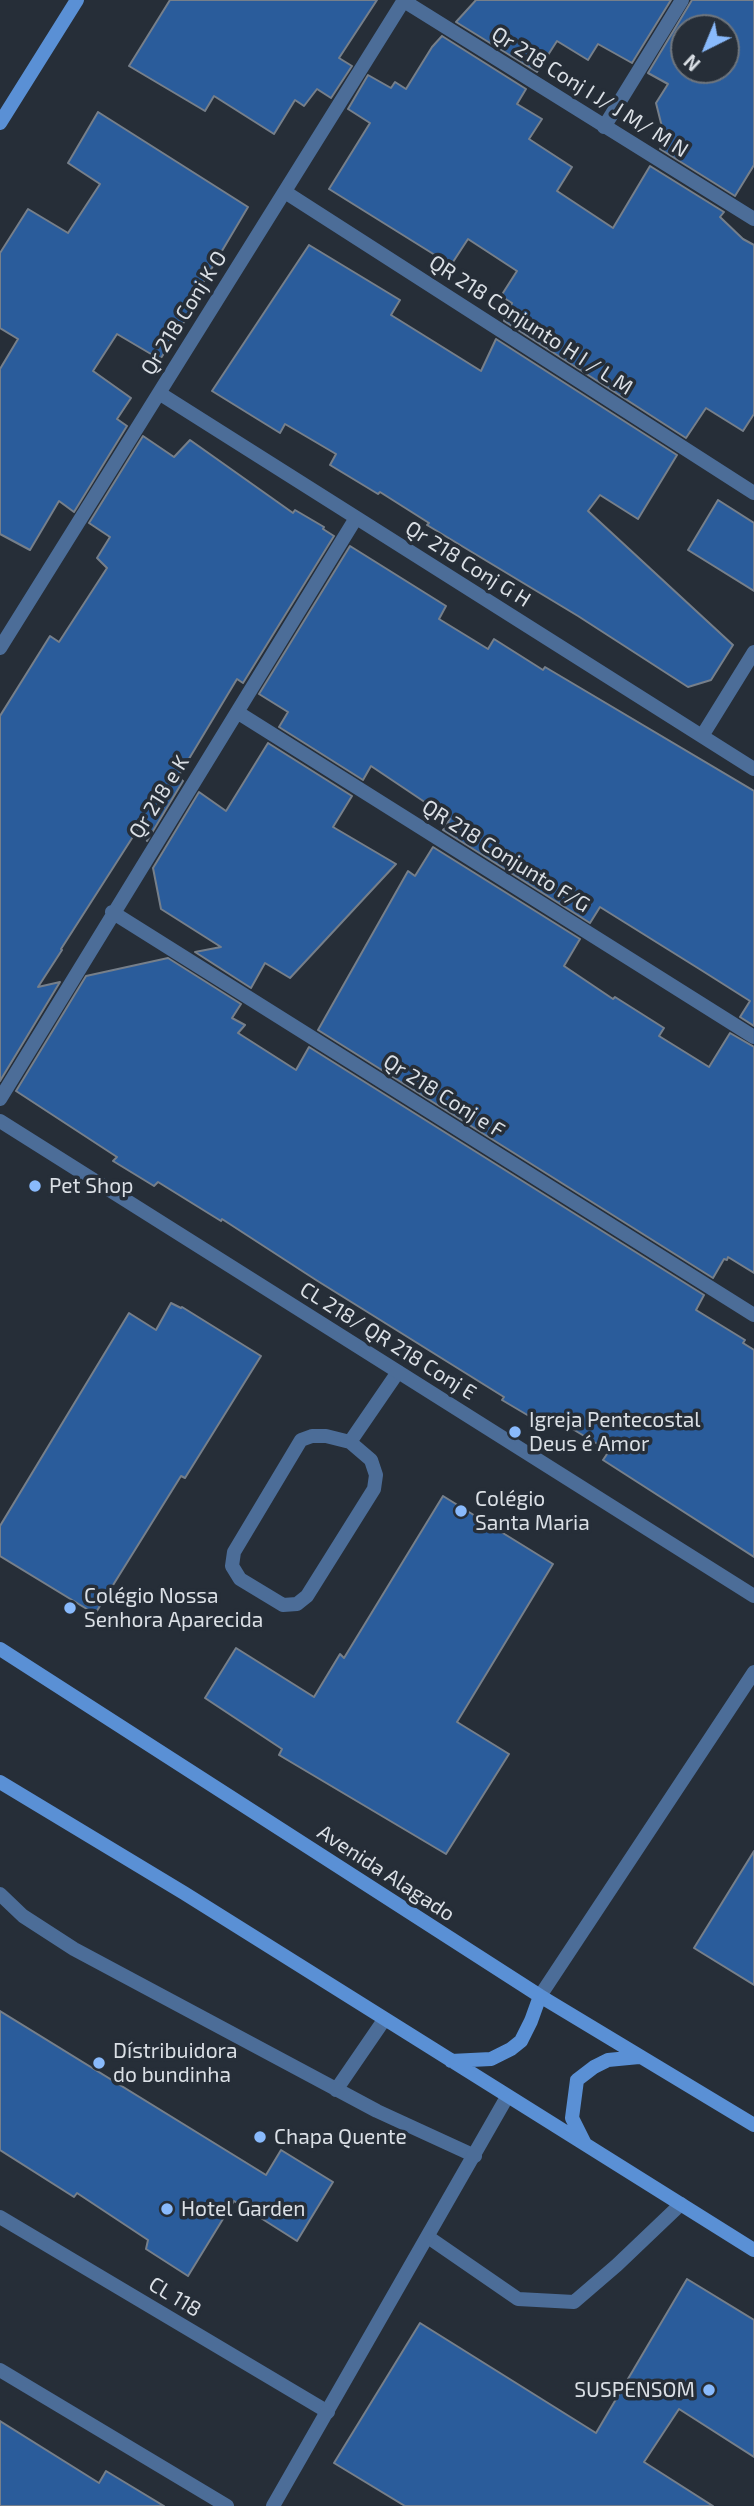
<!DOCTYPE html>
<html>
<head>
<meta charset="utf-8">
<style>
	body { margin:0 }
	#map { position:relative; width:754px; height:2506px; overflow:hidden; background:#262e38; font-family:"Exo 2",sans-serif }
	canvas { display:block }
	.north { position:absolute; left:670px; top:14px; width:70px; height:70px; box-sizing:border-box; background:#262e38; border:2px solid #6e757d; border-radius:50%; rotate:223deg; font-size:19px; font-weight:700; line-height:28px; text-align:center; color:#dadfe5 }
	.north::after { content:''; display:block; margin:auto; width:24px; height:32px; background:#89bafc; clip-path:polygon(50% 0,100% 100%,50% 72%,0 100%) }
</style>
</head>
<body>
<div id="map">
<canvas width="754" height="2506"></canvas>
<div class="north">N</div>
</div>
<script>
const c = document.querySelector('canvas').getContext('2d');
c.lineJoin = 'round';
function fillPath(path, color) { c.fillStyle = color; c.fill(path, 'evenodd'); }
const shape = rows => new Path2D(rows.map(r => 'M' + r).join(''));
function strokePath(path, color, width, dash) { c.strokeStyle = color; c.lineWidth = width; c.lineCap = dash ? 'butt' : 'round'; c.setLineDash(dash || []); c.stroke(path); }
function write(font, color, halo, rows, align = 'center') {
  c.font = font + ' "Exo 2",sans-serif'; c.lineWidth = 7; c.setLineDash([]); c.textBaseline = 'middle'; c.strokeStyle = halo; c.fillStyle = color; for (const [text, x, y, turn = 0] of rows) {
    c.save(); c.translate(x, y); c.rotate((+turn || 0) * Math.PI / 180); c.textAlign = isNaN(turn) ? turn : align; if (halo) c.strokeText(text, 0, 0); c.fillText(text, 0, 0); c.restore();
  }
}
const building = shape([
	[170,0,377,0,339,58,352,66,331,98,317,89,304,106,295,100,274,134,214,96,205,111,129,66,170,0],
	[476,0,671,0,632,63,598,44,588,60,557,41,537,72,456,22,476,0],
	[692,0,754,0,754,165,735,196,660,149,669,135,663,131,656,103,668,84,648,73,692,0],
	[684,28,726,28,726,70,684,70,684,28],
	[442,36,526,89,517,104,542,119,529,139,572,167,557,191,613,228,650,166,724,212,720,217,743,239,754,245,754,414,743,431,706,408,686,438,504,321,512,303,501,296,517,271,468,239,451,265,329,189,370,123,348,109,368,75,391,88,395,82,406,89,432,47,442,36],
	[98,112,248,207,197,293,202,294,161,358,156,357,117,334,93,371,131,398,117,419,127,426,74,512,59,501,30,550,0,534,0,369,18,339,0,328,0,253,28,209,68,233,100,184,68,163,98,112],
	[309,245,400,300,391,315,481,371,496,339,677,455,638,519,600,495,588,511,733,645,711,680,688,687,578,616,427,525,429,523,380,492,378,494,330,465,336,454,285,424,280,433,212,391,309,245],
	[143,436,174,457,190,440,293,513,295,510,324,527,323,529,334,536,243,683,237,679,178,777,183,781,147,841,143,821,61,949,62,950,38,987,60,982,0,1081,0,716,50,636,59,642,107,568,97,558,110,537,89,523,143,436],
	[718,500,754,523,754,591,688,550,718,500],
	[350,546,446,606,439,619,488,649,494,639,543,670,545,667,754,791,754,1026,740,1017,750,1001,701,970,600,907,590,923,443,830,450,819,371,766,363,780,279,727,288,712,259,694,350,546],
	[268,743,352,796,333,827,396,864,290,978,265,963,251,988,195,952,221,947,161,909,153,868,199,792,226,811,268,743],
	[433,847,580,939,564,966,613,999,615,997,664,1028,659,1036,709,1067,730,1033,754,1047,754,1273,728,1257,727,1260,724,1259,713,1278,318,1030,408,871,415,876,433,847],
	[168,958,241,1004,232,1018,245,1025,238,1033,296,1070,309,1047,704,1295,696,1310,745,1340,743,1343,754,1350,754,1557,603,1460,609,1451,556,1419,551,1429,502,1400,504,1397,316,1280,222,1219,221,1221,158,1182,154,1186,113,1161,117,1157,16,1091,86,976,168,958],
	[171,1303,181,1308,182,1307,261,1356,185,1478,181,1476,95,1614,0,1556,0,1526,129,1313,156,1330,171,1303],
	[443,1496,553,1564,457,1722,509,1754,446,1854,279,1755,282,1749,205,1698,236,1648,314,1697,340,1654,344,1658,443,1496],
	[754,1851,754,1985,694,1948,754,1851],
	[0,2011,266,2175,281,2150,333,2182,297,2241,234,2201,188,2276,146,2249,148,2240,77,2193,74,2197,0,2150,0,2011],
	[687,2279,754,2320,754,2457,679,2409,644,2462,713,2506,405,2506,334,2463,420,2323,596,2433,687,2279],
	[0,2421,99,2483,106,2471,164,2506,0,2506,0,2421]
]);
const lane = shape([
	[312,1436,326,1436,350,1442,371,1460,376,1475,374,1489,307,1596,297,1604,283,1605,240,1579,232,1566,234,1552,301,1440,312,1436],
	[350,1442,398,1372],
	[0,1894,23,1916,74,1949,377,2111,475,2156],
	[540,1996,754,1672],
	[336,2090,384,2020],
	[0,2217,328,2412],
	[428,2237,518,2299,574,2302,617,2265,681,2204],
	[0,2370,227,2506]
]);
const street = shape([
	[404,1,754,219],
	[604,127,682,0],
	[285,192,754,493],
	[159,393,754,769],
	[0,648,404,0],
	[237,712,754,1037],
	[702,736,754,652],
	[112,912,754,1315],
	[0,1099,356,518],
	[0,1121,754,1596],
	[273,2506,507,2097]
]);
const secondary = shape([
	[0,123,77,0],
	[0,1649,540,1996,754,2125],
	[0,1782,184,1893,754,2250],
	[451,2061,491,2059,511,2049,521,2041,531,2021,540,1996],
	[585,2144,572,2118,577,2080,594,2067,608,2060,639,2057]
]);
const markers = [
	[35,1186,7,"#89bafc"],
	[515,1432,7,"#89bafc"],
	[461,1511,7,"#89bafc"],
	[70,1608,7,"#89bafc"],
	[99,2063,7,"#89bafc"],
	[260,2137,7,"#89bafc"],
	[167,2209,7,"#89bafc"],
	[709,2390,7,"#89bafc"]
];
const streetNames = [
	["Qr 218 Conj I J/ J M/ M N",590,92,32],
	["Qr 218 Conj K O",184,313,-58],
	["QR 218 Conjunto H I / L M",531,325,33],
	["Qr 218 Conj G H",468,564,32],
	["Qr 218 e K",159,797,-58],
	["QR 218 Conjunto F/G",506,856,32],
	["Qr 218 Conj e F",444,1096,32],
	["CL 218/ QR 218 Conj E",388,1341,32],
	["Avenida Alagado",386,1873,33],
	["CL 118",175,2297,31]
];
const poiNames = [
	["Pet Shop",49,1186],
	["Igreja Pentecostal",529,1420],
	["Deus é Amor",529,1444],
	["Colégio",475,1499],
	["Santa Maria",475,1523],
	["Colégio Nossa",84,1596],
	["Senhora Aparecida",84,1620],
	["Dístribuidora",113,2051],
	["do bundinha",113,2075],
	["Chapa Quente",274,2137],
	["Hotel Garden",181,2209],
	["SUSPENSOM",695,2390,"right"]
];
fillPath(building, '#2a5c9b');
strokePath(building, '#767f8a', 2);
strokePath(lane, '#4c6d98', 14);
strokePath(street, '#4c6d98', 14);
strokePath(secondary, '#5a90d5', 14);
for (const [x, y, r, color] of markers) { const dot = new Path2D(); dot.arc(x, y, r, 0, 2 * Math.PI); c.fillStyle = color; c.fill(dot); strokePath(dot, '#262e38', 2.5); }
write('21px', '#dadfe5', '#262e38', streetNames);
write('21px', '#dadfe5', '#262e38', poiNames, 'left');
</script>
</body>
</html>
